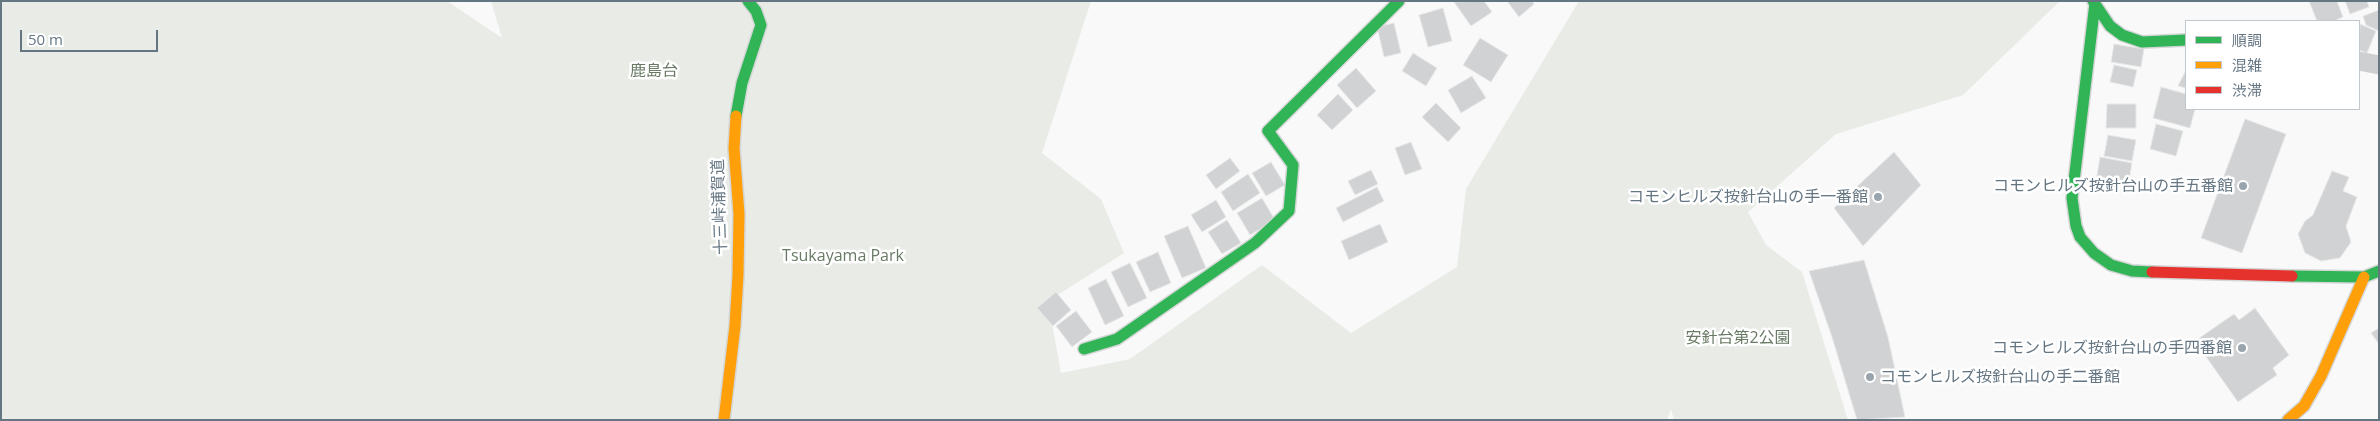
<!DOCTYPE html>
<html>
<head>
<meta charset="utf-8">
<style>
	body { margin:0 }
	#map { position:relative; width:2380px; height:421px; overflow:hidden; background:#f9f9f9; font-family:"Open Sans","Noto Sans JP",sans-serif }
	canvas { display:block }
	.frame { position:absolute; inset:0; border:2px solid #657683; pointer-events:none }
	.legend { position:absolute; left:2185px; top:20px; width:175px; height:90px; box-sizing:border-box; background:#fff; border:1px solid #c1c8cd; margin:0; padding:6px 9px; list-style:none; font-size:15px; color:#657683 }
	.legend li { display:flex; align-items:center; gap:10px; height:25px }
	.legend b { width:25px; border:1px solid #c1c8cd }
	.scale { position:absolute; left:20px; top:30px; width:138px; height:22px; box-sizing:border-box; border:2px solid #657683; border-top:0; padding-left:6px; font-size:15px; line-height:18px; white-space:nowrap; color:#657683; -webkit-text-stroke:4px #fff; paint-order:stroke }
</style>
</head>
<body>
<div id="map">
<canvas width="2380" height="421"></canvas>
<div class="frame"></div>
<ul class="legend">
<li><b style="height:6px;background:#30b455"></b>順調</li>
<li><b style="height:6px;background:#ff9f0a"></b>混雑</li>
<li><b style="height:6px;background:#e5322d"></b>渋滞</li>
</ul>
<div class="scale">50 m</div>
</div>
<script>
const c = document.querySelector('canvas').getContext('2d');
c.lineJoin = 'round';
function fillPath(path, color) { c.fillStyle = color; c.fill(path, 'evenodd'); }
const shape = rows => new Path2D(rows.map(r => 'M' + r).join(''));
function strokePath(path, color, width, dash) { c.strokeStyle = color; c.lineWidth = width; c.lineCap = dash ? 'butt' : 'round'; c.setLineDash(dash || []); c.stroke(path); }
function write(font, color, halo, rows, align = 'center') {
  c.font = font + ' "Open Sans","Noto Sans JP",sans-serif'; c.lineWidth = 5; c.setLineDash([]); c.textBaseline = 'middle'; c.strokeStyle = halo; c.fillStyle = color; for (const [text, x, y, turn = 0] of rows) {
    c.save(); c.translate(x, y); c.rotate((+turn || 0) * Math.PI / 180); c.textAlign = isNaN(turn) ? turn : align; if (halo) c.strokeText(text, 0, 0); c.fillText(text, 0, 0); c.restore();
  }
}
const green = shape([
	[1,1,447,1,502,38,491,1,1091,1,1042,153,1101,199,1124,253,1048,301,1061,373,1130,359,1262,265,1351,333,1457,267,1466,189,1579,1,2060,1,1963,95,1836,134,1748,212,1766,245,1802,272,1848,420,1674,420,1671,409,1667,420,1,420]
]);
const building = shape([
	[1484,1,1492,12,1471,26,1454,2,1484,1],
	[1507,1,1532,1,1534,4,1519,17,1507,1],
	[2309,1,2337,1,2343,17,2334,21,2317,21,2309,1],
	[2345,1,2367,1,2369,7,2350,14,2345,1],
	[1443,8,1452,41,1428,47,1419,15,1443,8],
	[2379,10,2379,31,2366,25,2363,16,2379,10],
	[1394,23,1401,53,1384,57,1377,27,1394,23],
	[2360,24,2376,31,2367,53,2359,50,2360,24],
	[1480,38,1508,55,1491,82,1463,65,1480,38],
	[2114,44,2144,49,2141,67,2111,62,2114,44],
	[1413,53,1437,68,1426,86,1402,71,1413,53],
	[2114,65,2137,70,2133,87,2110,82,2114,65],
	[1356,68,1376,91,1357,108,1337,85,1356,68],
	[2186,70,2186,88,2178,86,2186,70],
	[1472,76,1486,98,1461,113,1448,90,1472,76],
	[2161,87,2186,94,2186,109,2195,109,2190,128,2153,118,2161,87],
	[1338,94,1353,110,1332,130,1317,115,1338,94],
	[1436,103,1461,128,1448,142,1422,117,1436,103],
	[2107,104,2136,104,2136,128,2106,128,2107,104],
	[2245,119,2286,134,2242,253,2201,238,2245,119],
	[2156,124,2183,131,2176,156,2150,149,2156,124],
	[2108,135,2136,140,2132,161,2104,156,2108,135],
	[1411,142,1422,169,1405,175,1395,148,1411,142],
	[1894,152,1921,185,1863,246,1834,208,1894,152],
	[2100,157,2132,163,2128,187,2096,181,2100,157],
	[1230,158,1240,171,1216,189,1206,175,1230,158],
	[1271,162,1285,185,1266,196,1252,173,1271,162],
	[1371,170,1378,184,1355,195,1348,181,1371,170],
	[2332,171,2349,177,2343,191,2357,197,2346,226,2351,242,2340,258,2321,261,2305,253,2298,234,2305,221,2313,215,2332,171],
	[1248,174,1260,193,1233,211,1221,192,1248,174],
	[1377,187,1384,201,1343,222,1336,208,1377,187],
	[1262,198,1275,220,1250,235,1237,213,1262,198],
	[1216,200,1226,217,1202,232,1191,215,1216,200],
	[1227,220,1241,243,1222,254,1208,232,1227,220],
	[1380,224,1388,242,1349,260,1341,241,1380,224],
	[1188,226,1206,268,1182,278,1164,236,1188,226],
	[1158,252,1171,283,1150,292,1136,262,1158,252],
	[1864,260,1888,337,1905,417,1857,420,1832,337,1809,271,1864,260],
	[1130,263,1147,298,1128,307,1111,272,1130,263],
	[1106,279,1124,316,1105,325,1088,288,1106,279],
	[1056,292,1071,310,1053,326,1037,308,1056,292],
	[2255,308,2289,355,2273,368,2277,375,2238,402,2195,341,2234,314,2239,320,2255,308],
	[1076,311,1092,332,1072,347,1056,326,1076,311],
	[2379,328,2379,344,2371,333,2379,328]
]);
const street = shape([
	[2359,61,2379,65]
]);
const fast = shape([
	[2093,1,2110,26,2122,35,2142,42,2186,40],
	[2095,3,2072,198,2076,226,2080,237,2094,253,2111,265,2132,271,2152,272],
	[736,116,742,83,761,25,756,11,748,1],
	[2292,276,2364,277,2379,271],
	[1084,349,1117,339,1255,243,1289,211,1293,165,1268,131,1399,1]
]);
const slow = shape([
	[724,420,735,326,738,275,739,214,734,148,736,116],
	[2288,420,2304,406,2321,376,2364,277]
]);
const jam = shape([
	[2152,272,2292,276]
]);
const markers = [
	[2243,186,5,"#99a4ac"],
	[1878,197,5,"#99a4ac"],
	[2242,348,5,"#99a4ac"],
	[1870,377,5,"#99a4ac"]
];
const parkNames = [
	["鹿島台",654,71],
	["Tsukayama Park",843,256],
	["安針台第2公園",1738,338]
];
const poiNames = [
	["コモンヒルズ按針台山の手五番館",2233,186],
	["コモンヒルズ按針台山の手一番館",1868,197],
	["コモンヒルズ按針台山の手四番館",2232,348],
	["コモンヒルズ按針台山の手二番館",1880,377,"left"]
];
const streetNames = [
	["十三峠浦賀道",720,207,-92]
];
fillPath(green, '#e8ebe6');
fillPath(building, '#d0d2d3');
strokePath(building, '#e8e8e8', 1);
strokePath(fast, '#d5d6d7', 14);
strokePath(slow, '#d5d6d7', 14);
strokePath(jam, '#d5d6d7', 14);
strokePath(street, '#cecfd0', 19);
strokePath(fast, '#30b455', 11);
strokePath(slow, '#ff9f0a', 11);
strokePath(jam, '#e5322d', 11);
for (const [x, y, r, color] of markers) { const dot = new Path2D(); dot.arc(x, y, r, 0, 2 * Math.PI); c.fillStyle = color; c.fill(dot); strokePath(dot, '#fff', 2); }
write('16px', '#687a64', '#fff', parkNames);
write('16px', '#657683', '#fff', poiNames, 'right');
write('16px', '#657683', '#fff', streetNames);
</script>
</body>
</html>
